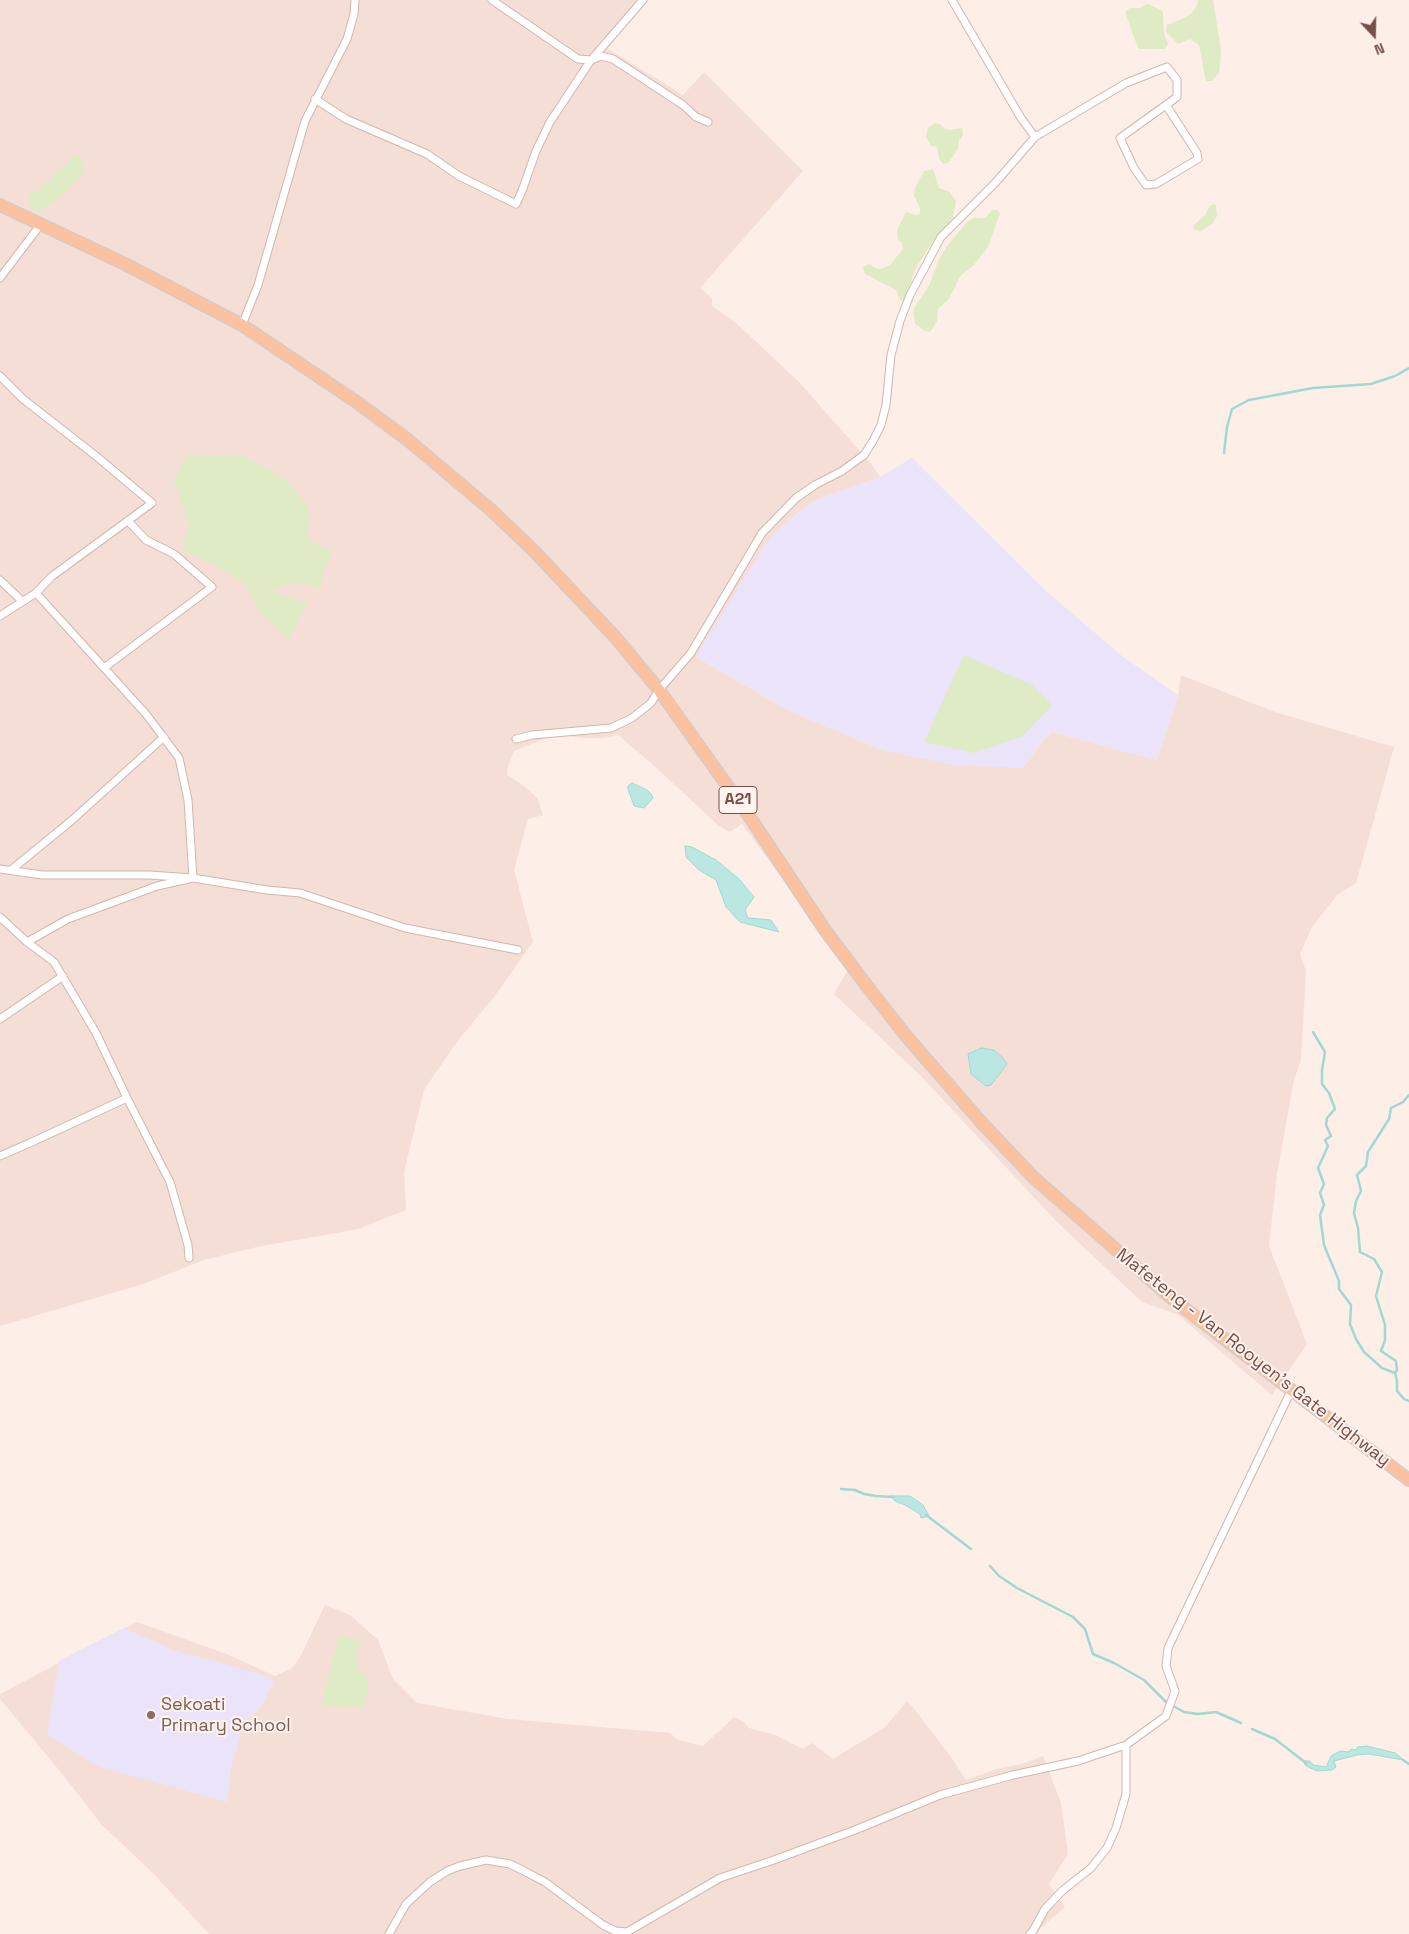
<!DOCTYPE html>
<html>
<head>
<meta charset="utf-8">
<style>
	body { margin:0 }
	#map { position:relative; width:1409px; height:1934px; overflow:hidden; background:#fdeee7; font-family:"Space Grotesk",sans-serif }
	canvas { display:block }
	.north { position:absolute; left:1349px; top:10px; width:50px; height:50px; -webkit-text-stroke:4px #fff3ed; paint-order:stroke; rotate:159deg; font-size:14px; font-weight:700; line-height:20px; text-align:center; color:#774f4a }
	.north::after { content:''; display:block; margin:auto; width:18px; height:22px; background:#774f4a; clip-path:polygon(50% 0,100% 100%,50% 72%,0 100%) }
</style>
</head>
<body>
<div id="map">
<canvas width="1409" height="1934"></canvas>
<div class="north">N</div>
</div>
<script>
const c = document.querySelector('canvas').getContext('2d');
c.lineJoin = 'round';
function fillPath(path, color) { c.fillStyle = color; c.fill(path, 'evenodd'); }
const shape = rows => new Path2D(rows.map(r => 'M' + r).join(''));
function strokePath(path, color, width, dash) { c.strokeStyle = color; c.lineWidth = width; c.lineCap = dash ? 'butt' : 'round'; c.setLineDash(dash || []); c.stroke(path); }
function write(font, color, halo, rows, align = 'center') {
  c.font = font + ' "Space Grotesk",sans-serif'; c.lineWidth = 4; c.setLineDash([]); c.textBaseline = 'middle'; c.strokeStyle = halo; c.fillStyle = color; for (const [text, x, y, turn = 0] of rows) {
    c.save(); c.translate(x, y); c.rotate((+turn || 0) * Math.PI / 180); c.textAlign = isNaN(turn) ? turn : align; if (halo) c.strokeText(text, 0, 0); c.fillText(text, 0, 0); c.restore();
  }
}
const residential = shape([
	[0,0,649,0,605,47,683,95,704,72,803,171,700,288,712,298,712,306,735,322,800,383,872,465,880,477,811,502,777,531,764,546,697,657,789,711,885,751,992,765,1023,768,1042,742,1052,732,1157,760,1178,695,1181,675,1275,712,1394,747,1356,883,1337,895,1312,927,1300,954,1306,971,1301,1060,1294,1080,1277,1173,1269,1246,1307,1344,1272,1395,1177,1314,1142,1302,1056,1221,920,1075,834,994,847,971,831,945,742,824,730,832,719,826,650,762,618,735,604,738,585,738,554,735,514,751,508,766,507,775,524,786,537,798,543,815,528,819,514,870,533,942,494,997,456,1043,424,1090,404,1172,406,1210,358,1229,257,1247,204,1260,143,1284,0,1326],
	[325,1605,350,1615,378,1640,393,1679,417,1703,508,1719,670,1733,678,1740,703,1746,734,1717,744,1722,749,1728,775,1735,803,1749,812,1743,833,1759,884,1728,907,1701,912,1706,951,1757,966,1780,997,1769,1022,1764,1043,1756,1061,1803,1068,1854,1049,1884,1065,1907,1034,1934,209,1934,153,1873,101,1824,64,1776,0,1699,0,1694,137,1622,229,1655,275,1676,292,1668,300,1657]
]);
const education = shape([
	[912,458,1046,591,1122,656,1178,695,1157,760,1052,732,1042,742,1023,768,953,765,885,751,789,711,696,656,764,546,777,531,811,502,880,477],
	[124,1628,173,1650,258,1673,274,1681,261,1707,244,1723,232,1764,227,1802,99,1767,47,1735,59,1661]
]);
const green = shape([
	[1198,0,1213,0,1221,50,1219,73,1212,81,1206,81,1199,45,1190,39,1178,44,1166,32,1167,25,1182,19,1192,13,1197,5],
	[1147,4,1159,9,1163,12,1164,33,1168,44,1165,49,1139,49,1135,40,1125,12,1130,8,1140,8],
	[935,123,940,124,945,129,950,130,962,128,963,135,959,141,958,149,949,162,943,164,939,159,937,147,931,146,926,137,928,128],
	[77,154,84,160,80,166,87,167,76,182,52,204,34,212,28,202,31,192,40,191,42,186,51,180,52,175,63,167],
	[933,169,939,188,950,192,956,201,953,218,935,239,917,266,912,277,908,302,900,300,896,290,865,274,863,267,869,264,875,268,881,269,890,265,903,249,902,243,898,240,897,230,906,212,915,215,920,214,920,208,914,196,915,188,924,171],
	[1214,204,1216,206,1217,216,1212,224,1201,231,1193,229,1194,225,1205,215,1210,206],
	[992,210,997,210,1000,213,988,247,973,266,961,275,949,299,938,309,937,321,930,332,925,331,915,324,913,310,930,284,938,261,947,246,967,222,974,218,985,218],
	[221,455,242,456,260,464,287,481,301,497,310,513,307,539,332,552,323,573,321,589,297,582,268,591,307,603,289,640,260,612,244,583,211,563,182,551,189,522,173,479,188,456],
	[964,655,1032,685,1052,705,1023,736,974,753,924,742],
	[339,1635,359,1640,357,1669,369,1682,364,1707,321,1706]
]);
const water = shape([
	[632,783,647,790,652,795,653,798,644,808,634,806,633,803,628,789,628,786,632,783],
	[685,846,692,847,716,860,739,879,754,897,745,910,748,918,771,920,779,932,740,922,726,907,716,880,699,870,686,857,685,846],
	[981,1048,994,1050,1003,1058,1007,1064,991,1085,986,1086,971,1074,968,1054,981,1048],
	[891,1496,910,1496,923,1505,929,1516,921,1518,920,1514,905,1505,895,1501,891,1496],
	[1367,1746,1395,1753,1404,1760,1369,1754,1357,1755,1334,1761,1336,1767,1332,1770,1317,1771,1306,1766,1303,1761,1310,1761,1313,1765,1326,1767,1331,1756,1340,1751,1349,1752,1351,1749,1355,1750,1358,1747,1367,1746]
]);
const stream = shape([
	[1224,453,1227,427,1232,409,1249,400,1313,388,1371,384,1395,376,1409,368],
	[1313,1032,1325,1052,1322,1070,1322,1084,1329,1093,1335,1109,1327,1118,1326,1125,1331,1136,1325,1140,1328,1146,1318,1168,1324,1184,1320,1193,1324,1205,1320,1215,1324,1245,1339,1281,1339,1289,1351,1305,1350,1324,1356,1339,1364,1352,1382,1368,1395,1373,1397,1381,1397,1391,1404,1399,1409,1401],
	[1395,1373,1397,1370,1396,1361,1381,1351,1385,1340,1385,1325,1376,1296,1382,1272,1374,1259,1360,1252,1358,1228,1354,1213,1356,1201,1361,1191,1357,1175,1366,1166,1368,1152,1389,1119,1391,1108,1403,1102,1409,1095],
	[841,1489,855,1490,864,1494,876,1496,893,1497],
	[926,1515,971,1549],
	[990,1566,999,1576,1017,1588,1073,1617,1085,1629,1093,1654,1114,1663,1144,1680,1166,1702,1184,1712,1198,1714,1216,1712,1241,1723],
	[1252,1729,1275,1739,1306,1763],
	[1403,1760,1409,1764]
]);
const minor = shape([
	[492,0,578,59,591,60,601,56,613,59,683,105,696,117,708,122],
	[952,0,1021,118,1035,137,1126,83,1167,67,1177,80,1177,97,1120,138,1134,168,1146,185,1156,184,1198,159,1197,153,1166,105],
	[315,99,346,119,427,154,459,176,516,204,522,191,536,151,550,122,591,60,643,0],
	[0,278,41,224],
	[242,325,258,285,305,121,347,39,354,14,355,0],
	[0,376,23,399,96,456,152,503,51,577,36,593,0,616],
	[0,580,22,601],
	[104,668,212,587,174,554,146,540,128,521],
	[516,739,532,735,611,728,632,718,651,703,659,690,691,653,762,533,796,498,815,485,842,471,864,455,873,441,881,425,886,405,891,355,900,321,910,295,941,237,996,182,1035,137],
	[0,869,42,875,149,875,193,878,188,800,179,758,146,714,36,593],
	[11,870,71,821,164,737],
	[0,917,27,942,54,962,96,1033,127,1098,170,1182,188,1245,189,1258],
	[27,942,68,919,157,886,193,878,267,890,300,893,405,928,518,950],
	[0,1019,63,976],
	[0,1156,32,1142,127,1098],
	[389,1934,406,1904,430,1882,447,1871,460,1866,486,1860,510,1864,524,1871,545,1882,603,1925,615,1931,627,1932,720,1878,771,1861,855,1830,940,1795,1013,1775,1078,1761,1126,1745,1166,1716,1175,1691,1166,1666,1168,1648,1291,1391],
	[1030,1934,1033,1931,1045,1909,1062,1891,1091,1868,1107,1848,1116,1828,1126,1794,1126,1745]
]);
const primary = shape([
	[0,205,125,264,242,325,358,403,408,440,491,510,534,551,616,638,659,690,749,816,825,930,870,990,907,1037,981,1122,1033,1177,1175,1301,1409,1480]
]);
const markers = [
	[151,1715,5,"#8d6e63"]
];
const shields = [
	[738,800,38]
];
const shieldNames = [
	["A21",738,800]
];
const streetNames = [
	["Mafeteng - Van Rooyen's Gate Highway",1253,1358,38]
];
const educationNames = [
	["Sekoati",161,1705],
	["Primary School",161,1726]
];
fillPath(residential, '#f5ded5');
fillPath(education, '#ebe3f9');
fillPath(green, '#deebc4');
fillPath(water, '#bae7e2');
strokePath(water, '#a0d9d3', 1);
strokePath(stream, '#a0d9d3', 2.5);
strokePath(minor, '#d1b6af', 9);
strokePath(primary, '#d6cac9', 14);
strokePath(minor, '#fff', 7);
strokePath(primary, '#fcc19f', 11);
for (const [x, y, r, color] of markers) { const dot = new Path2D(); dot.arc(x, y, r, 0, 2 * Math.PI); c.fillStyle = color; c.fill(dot); strokePath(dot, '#fff3ed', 2); }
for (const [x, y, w] of shields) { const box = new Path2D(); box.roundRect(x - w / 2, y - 13.5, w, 27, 4); c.fillStyle = '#fff3ed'; c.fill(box); strokePath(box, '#774f4a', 1); }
write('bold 16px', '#774f4a', null, shieldNames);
write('18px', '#774f4a', '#fff3ed', streetNames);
write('18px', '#785e54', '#fff3ed', educationNames, 'left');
</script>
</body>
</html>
